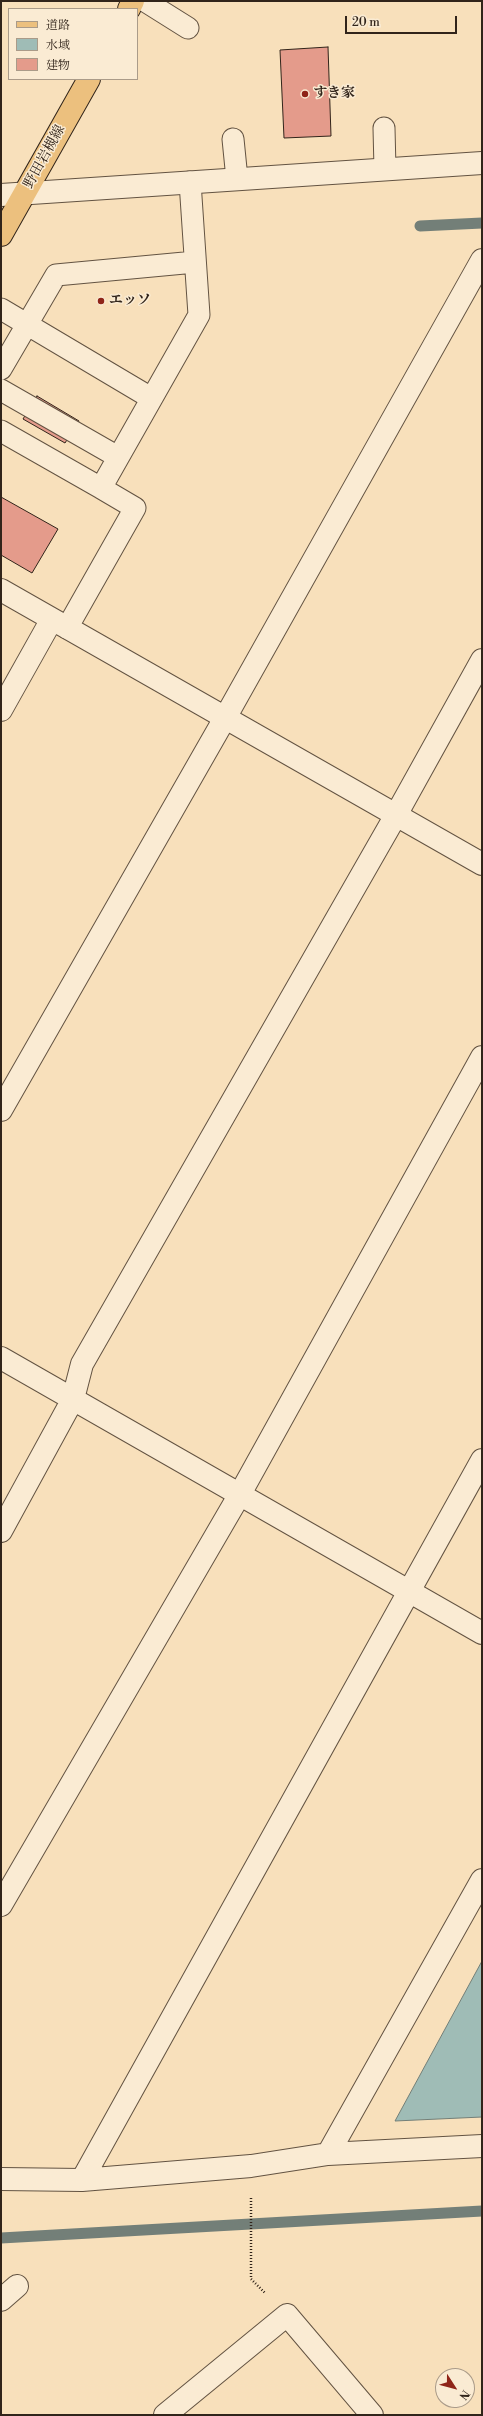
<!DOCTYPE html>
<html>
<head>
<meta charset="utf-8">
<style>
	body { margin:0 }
	#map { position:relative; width:483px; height:2416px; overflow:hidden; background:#f8e0bb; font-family:"Libre Bodoni","Noto Serif JP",serif }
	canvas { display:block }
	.frame { position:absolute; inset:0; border:2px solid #31241a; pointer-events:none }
	.legend { position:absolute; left:8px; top:8px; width:130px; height:72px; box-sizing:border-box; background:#faebd3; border:1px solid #aa9b89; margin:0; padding:5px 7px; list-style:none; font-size:12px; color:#31241a }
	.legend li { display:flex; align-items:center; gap:8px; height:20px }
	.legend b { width:20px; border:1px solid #aa9b89 }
	.north { position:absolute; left:435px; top:2368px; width:40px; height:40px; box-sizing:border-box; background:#faebd3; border:1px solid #aa9b89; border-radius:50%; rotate:126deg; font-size:11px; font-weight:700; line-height:16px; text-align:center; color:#31241a }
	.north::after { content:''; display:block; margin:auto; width:14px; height:18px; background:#8f2418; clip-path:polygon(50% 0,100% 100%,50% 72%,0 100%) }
	.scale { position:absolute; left:345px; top:16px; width:112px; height:18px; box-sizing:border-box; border:2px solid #31241a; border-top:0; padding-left:5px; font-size:12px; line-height:14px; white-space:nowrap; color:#31241a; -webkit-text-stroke:3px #faebd3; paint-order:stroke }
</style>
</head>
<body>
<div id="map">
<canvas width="483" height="2416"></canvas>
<div class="frame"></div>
<ul class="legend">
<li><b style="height:5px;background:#ecc07e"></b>道路</li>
<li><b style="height:11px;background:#9fbcb6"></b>水域</li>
<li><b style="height:11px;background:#e49b8b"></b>建物</li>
</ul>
<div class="north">N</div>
<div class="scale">20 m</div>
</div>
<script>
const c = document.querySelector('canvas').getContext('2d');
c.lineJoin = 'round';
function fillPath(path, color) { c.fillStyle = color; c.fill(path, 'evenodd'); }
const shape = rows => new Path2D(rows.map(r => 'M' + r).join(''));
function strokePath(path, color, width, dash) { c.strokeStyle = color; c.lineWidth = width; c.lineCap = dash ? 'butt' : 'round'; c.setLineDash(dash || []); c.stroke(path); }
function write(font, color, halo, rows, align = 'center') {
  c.font = font + ' "Libre Bodoni","Noto Serif JP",serif'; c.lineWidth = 3; c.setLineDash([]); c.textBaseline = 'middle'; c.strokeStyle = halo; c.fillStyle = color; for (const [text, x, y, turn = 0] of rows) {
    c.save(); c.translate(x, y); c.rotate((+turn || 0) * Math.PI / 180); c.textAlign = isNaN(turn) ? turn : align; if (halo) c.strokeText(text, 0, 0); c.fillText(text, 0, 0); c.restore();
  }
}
const water = shape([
	[482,1961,482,2117,395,2121,482,1961]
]);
const stream = shape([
	[420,226,482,223],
	[1,2238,482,2211]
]);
const building = shape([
	[328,47,331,136,284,138,280,50,328,47],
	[37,396,79,421,65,443,23,419,37,396],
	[1,497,58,529,32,573,1,555,1,497]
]);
const path = shape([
	[251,2198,251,2279,265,2293]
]);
const service = shape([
	[145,1,188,28],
	[384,128,385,169],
	[233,139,237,179],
	[1,309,151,398],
	[1,369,56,275,195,262],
	[1,390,118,457],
	[1,431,101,488,199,315,190,182],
	[67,628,135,508,101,488]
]);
const minor = shape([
	[1,590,482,864],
	[1,710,52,619],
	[1,1110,225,718,482,260],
	[1,1358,482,1633],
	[1,1531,73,1399,82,1364,396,815,482,660],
	[1,1905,240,1494,482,1057],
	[328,2154,482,1880],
	[1,2179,82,2180,251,2166,328,2154,482,2146],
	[82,2180,482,1460],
	[1,2300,17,2286],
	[165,2415,287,2315,372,2415]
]);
const tertiary = shape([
	[1,195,482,163]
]);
const primary = shape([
	[129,9,133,1],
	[1,235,89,79]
]);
const markers = [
	[305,94,4,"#8f2418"],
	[101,301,4,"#8f2418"]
];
const poiNames = [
	["すき家",313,94],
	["エッソ",109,301]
];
const streetNames = [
	["野田岩槻線",45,157,-61]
];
fillPath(water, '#9fbcb6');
strokePath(water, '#737f78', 1);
strokePath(stream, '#737f78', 11);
fillPath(building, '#e49b8b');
strokePath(building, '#31241a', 1);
strokePath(service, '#635342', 23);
strokePath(minor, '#635342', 24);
strokePath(tertiary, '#635342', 24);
strokePath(primary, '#31241a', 24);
strokePath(path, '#31241a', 2.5, [1, 2]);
strokePath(service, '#faebd3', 21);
strokePath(minor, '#faebd3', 22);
strokePath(tertiary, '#faebd3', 22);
strokePath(primary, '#ecc07e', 22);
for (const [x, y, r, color] of markers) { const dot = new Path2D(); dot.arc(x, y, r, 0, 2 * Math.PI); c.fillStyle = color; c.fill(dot); strokePath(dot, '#faebd3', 1.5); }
write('bold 14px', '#31241a', '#faebd3', poiNames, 'left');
write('14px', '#31241a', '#faebd3', streetNames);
</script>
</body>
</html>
